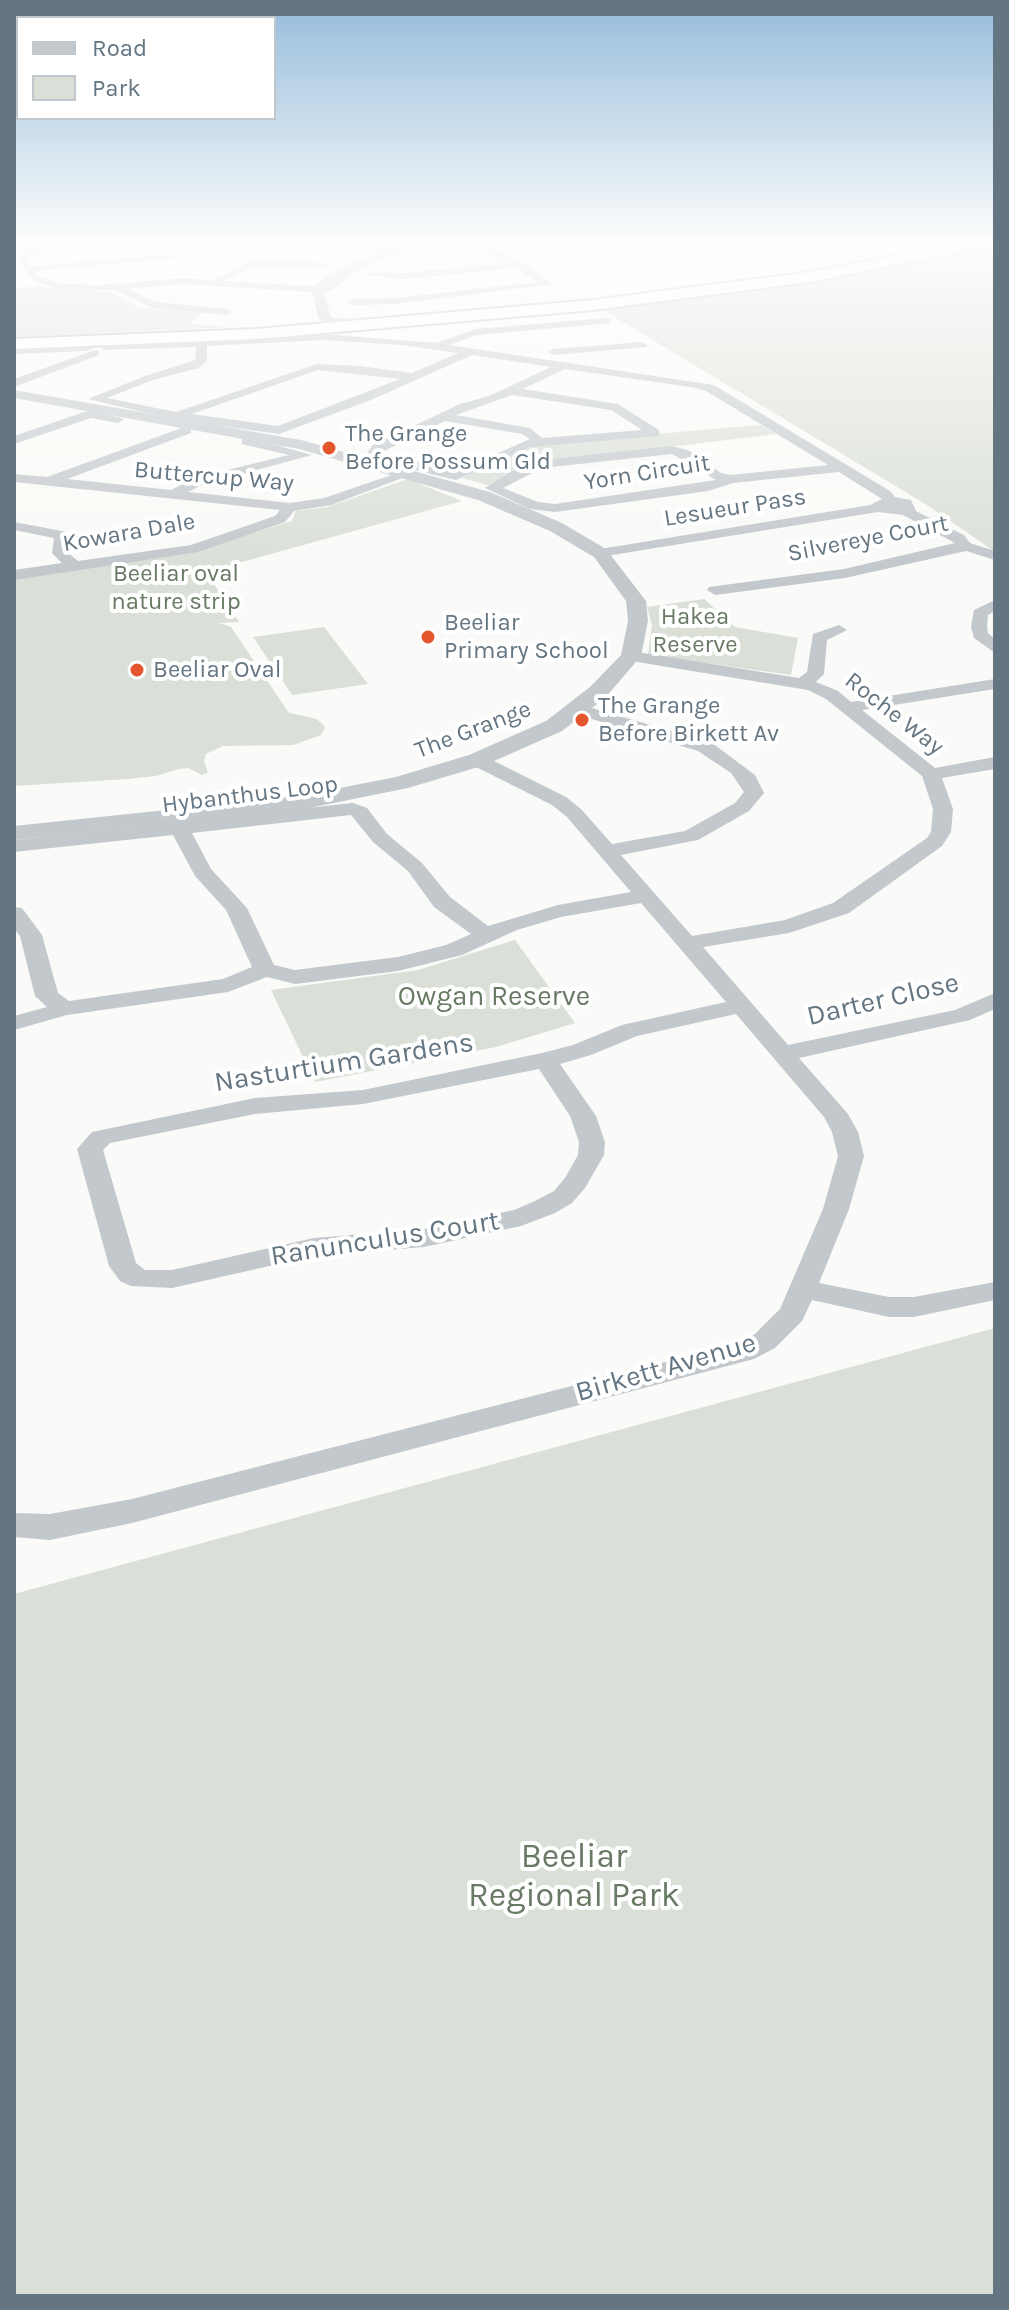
<!DOCTYPE html>
<html>
<head>
<meta charset="utf-8">
<style>
	body { margin:0 }
	#map { position:relative; width:1009px; height:2310px; overflow:hidden; background:#fafaf8; font-family:Karla,sans-serif }
	canvas { display:block }
	.frame { position:absolute; inset:0; border:16px solid #657683; pointer-events:none }
	.legend { position:absolute; left:16px; top:16px; width:260px; height:104px; box-sizing:border-box; background:#fff; border:2px solid #c1c8cd; margin:0; padding:10px 14px; list-style:none; font-size:24px; color:#657683 }
	.legend li { display:flex; align-items:center; gap:16px; height:40px }
	.legend b { width:40px; border:2px solid #c1c8cd }
</style>
</head>
<body>
<div id="map">
<canvas width="1009" height="2310"></canvas>
<div class="frame"></div>
<ul class="legend">
<li><b style="height:10px;background:#c3c8cc"></b>Road</li>
<li><b style="height:22px;background:#dadfd7"></b>Park</li>
</ul>
</div>
<script>
const c = document.querySelector('canvas').getContext('2d');
c.lineJoin = 'round';
function fillPath(path, color) { c.fillStyle = color; c.fill(path, 'evenodd'); }
const shape = rows => new Path2D(rows.map(r => 'M' + r).join(''));
function strokePath(path, color, width, dash) { c.strokeStyle = color; c.lineWidth = width; c.lineCap = dash ? 'butt' : 'round'; c.setLineDash(dash || []); c.stroke(path); }
function write(font, color, halo, rows, align = 'center') {
  c.font = font + ' Karla,sans-serif'; c.lineWidth = 8; c.setLineDash([]); c.textBaseline = 'middle'; c.strokeStyle = halo; c.fillStyle = color; for (const [text, x, y, turn = 0] of rows) {
    c.save(); c.translate(x, y); c.rotate((+turn || 0) * Math.PI / 180); c.textAlign = isNaN(turn) ? turn : align; if (halo) c.strokeText(text, 0, 0); c.fillText(text, 0, 0); c.restore();
  }
}
const green = shape([
	[995,246,995,552,927,505,598,307,702,297],
	[42,286,63,290,109,291,140,308,202,312,190,324,232,327,14,337,14,288],
	[761,425,776,434,555,461,490,486,462,478,524,445],
	[408,479,462,501,206,572,239,622,219,623,231,627,289,713,317,719,325,727,321,735,293,745,223,746,206,754,204,761,208,773,202,775,188,768,179,769,156,776,127,779,14,786,14,578,184,554,292,521,296,511,327,507],
	[704,599,735,627,798,638,791,675,648,655,652,625,647,607],
	[324,627,368,684,292,695,253,637],
	[515,940,575,1023,496,1047,315,1082,271,990,418,970],
	[995,1328,995,2296,14,2296,14,1594]
]);
const minor = shape([
	[90,240,121,240,45,251,27,259,32,266,183,254,188,257,36,271,40,277,63,284,101,285,183,278,211,280,255,260,329,263,332,268,256,266,225,281,326,287,331,290,326,293,183,284,128,289,155,302,227,309,232,312,227,315,153,308,115,290,62,290,34,281,17,259,27,250,41,246,90,240],
	[274,240,312,240,340,245,335,248,274,240],
	[487,245,523,263,553,284,395,304,352,305,347,302,352,299,395,298,538,282,515,268,403,279,367,275,372,272,403,273,506,263,485,251,392,253,387,250,392,247,487,245],
	[607,318,611,319,611,323,477,335,449,345,714,385,890,491,895,497,911,500,916,511,964,535,970,543,995,551,995,560,966,551,845,578,715,595,707,590,709,587,844,569,955,543,903,515,878,512,600,557,593,553,600,549,870,505,882,499,839,472,733,483,708,491,555,512,530,509,485,488,520,466,541,460,672,446,688,450,721,473,731,475,828,465,706,391,690,387,565,369,523,389,618,404,659,430,659,436,530,447,456,480,377,461,367,453,373,445,460,404,489,396,551,367,472,355,371,400,279,434,177,420,88,399,145,376,195,360,196,347,104,350,102,348,108,345,323,334,436,343,475,329,607,318],
	[323,340,402,345,458,353,412,373,360,366,317,364,176,412,107,398,153,380,199,368,207,361,207,346,323,340],
	[318,370,400,379,278,426,192,414,318,370],
	[512,395,611,410,642,430,542,438,530,428,456,415,512,395],
	[445,421,522,434,530,439,455,472,382,452,445,421],
	[672,454,716,480,555,504,538,502,503,488,542,468,672,454],
	[642,342,648,345,646,347,554,355,548,352,554,349,642,342],
	[91,346,93,348,87,351,14,354,14,348,91,346],
	[95,350,99,351,99,355,14,387,14,379,95,350],
	[90,410,124,419,118,423,91,418,14,444,14,436,90,410],
	[187,426,191,427,191,433,67,479,171,490,194,478,289,455,242,444,242,438,247,437,312,455,204,484,188,492,290,503,324,498,406,470,413,474,331,505,294,511,285,522,198,552,14,580,14,570,62,563,52,553,54,538,14,530,14,522,67,532,67,552,78,561,191,545,275,516,280,510,14,482,14,474,47,477,187,426],
	[995,600,995,611,988,615,987,627,988,633,995,639,995,653,974,638,971,627,974,610,995,600],
	[839,625,847,630,827,640,824,674,816,682,838,691,851,702,995,679,995,689,862,710,935,768,995,757,995,769,942,778,953,809,951,832,942,846,849,913,789,933,703,947,788,1045,955,1010,995,993,995,1009,970,1020,799,1058,848,1114,858,1132,864,1156,849,1209,819,1283,889,1297,914,1297,995,1282,995,1300,914,1317,889,1317,812,1300,802,1321,775,1348,754,1359,132,1523,50,1540,14,1537,14,1513,50,1514,132,1499,735,1344,755,1334,780,1309,823,1209,838,1156,832,1132,824,1117,736,1014,637,1036,591,1055,560,1064,596,1116,605,1142,604,1155,585,1188,572,1203,555,1213,521,1226,424,1247,314,1256,172,1288,131,1286,120,1281,109,1266,77,1149,92,1132,255,1098,363,1090,542,1053,573,1045,622,1025,726,1002,641,903,561,917,517,930,462,955,398,971,295,984,267,977,228,992,67,1015,14,1030,14,1016,47,1007,35,996,20,936,14,928,14,907,22,908,42,935,58,993,69,1001,223,979,252,967,226,910,195,876,173,835,14,852,14,840,353,803,367,808,387,834,422,863,450,897,488,926,558,905,631,892,567,817,552,805,470,764,468,760,470,756,484,756,566,797,581,809,612,844,685,831,735,803,744,792,731,773,698,751,572,713,569,709,572,705,578,704,712,743,755,775,764,793,749,811,698,840,621,855,692,936,785,920,833,903,927,838,931,832,933,809,922,776,826,699,808,690,631,661,623,656,631,651,799,678,807,672,813,634,839,625],
	[351,815,373,842,408,871,434,907,471,934,446,945,398,957,295,970,274,965,247,908,211,869,192,833,351,815],
	[539,1069,570,1116,579,1142,578,1155,565,1178,554,1191,535,1201,514,1210,424,1229,314,1238,172,1270,145,1270,136,1263,103,1150,110,1143,255,1114,363,1104,539,1069]
]);
const tertiary = shape([
	[401,240,415,240,348,277,335,289,324,291,330,315,334,318,371,320,378,324,376,327,331,326,319,319,312,290,323,278,401,240],
	[14,390,301,440,490,492,562,523,606,549,646,601,648,621,641,656,606,697,562,731,485,765,408,788,299,810,14,840,14,826,299,796,396,777,469,755,546,721,590,687,621,655,628,621,626,601,594,557,550,531,478,500,299,449,14,398,14,390]
]);
const trunk = shape([
	[976,240,995,240,995,245,810,282,593,310,256,339,14,349,14,339,256,329,593,300,810,272,976,240]
]);
const markers = [
	[329,448,8,"#e4572e"],
	[428,637,8,"#e4572e"],
	[137,670,8,"#e4572e"],
	[582,720,8,"#e4572e"]
];
const farPoinames = [
	["The Grange",345,434],
	["Before Possum Gld",345,462],
	["Beeliar",444,623],
	["Primary School",444,651],
	["Beeliar Oval",153,670],
	["The Grange",598,706],
	["Before Birkett Av",598,734]
];
const farStreetnames = [
	["Yorn Circuit",647,473,-9],
	["Buttercup Way",214,477,5],
	["Lesueur Pass",735,508,-9],
	["Kowara Dale",129,533,-10],
	["Silvereye Court",868,539,-11],
	["Roche Way",894,714,38],
	["The Grange",473,730,-21],
	["Hybanthus Loop",250,795,-7]
];
const farParknames = [
	["Beeliar oval",176,574],
	["nature strip",176,602],
	["Hakea",695,617],
	["Reserve",695,645]
];
const parkNames = [
	["Owgan Reserve",494,997]
];
const streetNames = [
	["Darter Close",883,1000,-13],
	["Nasturtium Gardens",344,1063,-9],
	["Ranunculus Court",385,1239,-9],
	["Birkett Avenue",666,1368,-16]
];
const nearParknames = [
	["Beeliar",574,1857],
	["Regional Park",574,1896]
];
fillPath(green, '#dadfd7');
strokePath(trunk, '#b4b9bd', 4);
fillPath(minor, '#c3c8cc');
fillPath(tertiary, '#c3c8cc');
fillPath(trunk, '#fff');
const sky = c.createLinearGradient(0, 0, 0, 564);
sky.addColorStop(0, '#96bcdc');
sky.addColorStop(0.43, '#fdfdfc');
sky.addColorStop(1, '#fdfdfc00');
c.fillStyle = sky;
c.fillRect(0, 0, 1009, 564);
for (const [x, y, r, color] of markers) { const dot = new Path2D(); dot.arc(x, y, r, 0, 2 * Math.PI); c.fillStyle = color; c.fill(dot); strokePath(dot, '#fff', 3); }
write('24px', '#657683', '#fff', farPoinames, 'left');
write('24px', '#657683', '#fff', farStreetnames);
write('24px', '#687a64', '#fff', farParknames);
write('28px', '#687a64', '#fff', parkNames);
write('28px', '#657683', '#fff', streetNames);
write('34px', '#687a64', '#fff', nearParknames);
</script>
</body>
</html>
